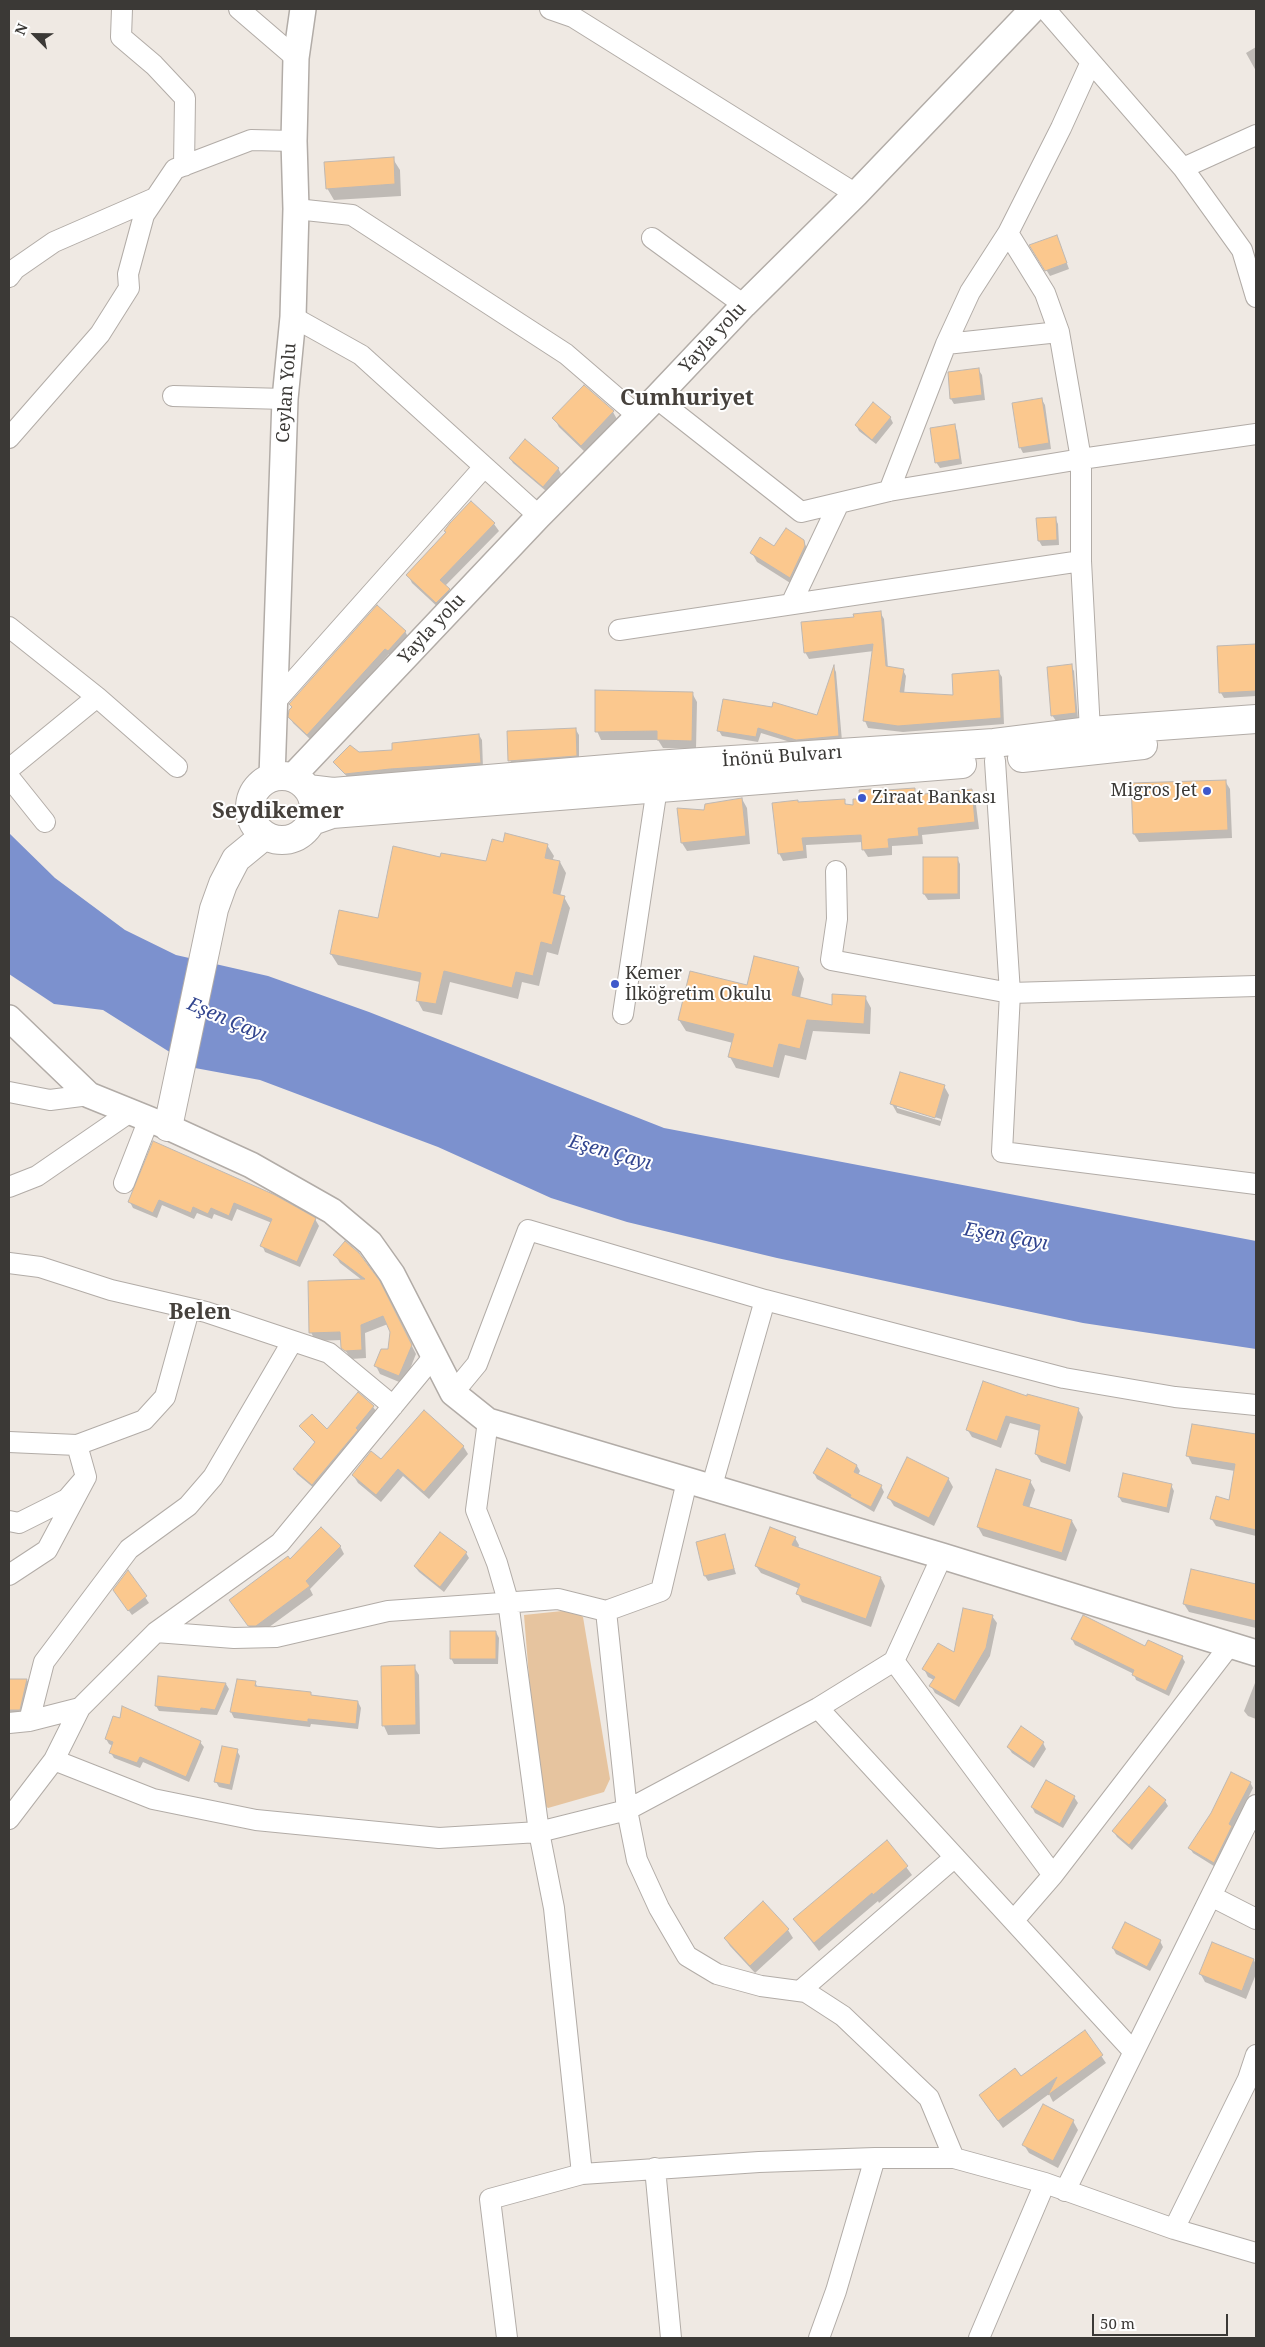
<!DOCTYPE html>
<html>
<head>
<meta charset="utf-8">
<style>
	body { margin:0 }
	#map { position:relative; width:1265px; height:2347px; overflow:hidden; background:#efe9e3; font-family:"Noto Serif",serif }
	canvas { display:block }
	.frame { position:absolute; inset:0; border:10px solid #3b3936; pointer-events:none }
	.north { position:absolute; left:10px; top:10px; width:50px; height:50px; -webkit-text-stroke:4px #fff; paint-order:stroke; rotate:293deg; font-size:14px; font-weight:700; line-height:20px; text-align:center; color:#3b3936 }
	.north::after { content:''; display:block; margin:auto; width:18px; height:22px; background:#3b3936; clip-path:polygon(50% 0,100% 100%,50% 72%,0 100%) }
	.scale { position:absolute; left:1092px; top:2314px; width:136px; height:22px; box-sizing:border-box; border:2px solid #3b3936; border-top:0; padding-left:6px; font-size:15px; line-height:18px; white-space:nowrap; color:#3b3936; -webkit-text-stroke:4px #fff; paint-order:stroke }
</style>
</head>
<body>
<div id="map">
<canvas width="1265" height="2347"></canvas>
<div class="frame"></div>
<div class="north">N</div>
<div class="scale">50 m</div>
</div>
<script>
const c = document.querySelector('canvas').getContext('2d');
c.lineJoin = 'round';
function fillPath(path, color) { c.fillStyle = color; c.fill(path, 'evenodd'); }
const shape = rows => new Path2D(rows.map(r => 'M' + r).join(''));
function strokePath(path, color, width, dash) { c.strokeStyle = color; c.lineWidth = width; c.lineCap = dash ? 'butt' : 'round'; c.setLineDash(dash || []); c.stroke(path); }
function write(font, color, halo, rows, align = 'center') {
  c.font = font + ' "Noto Serif",serif'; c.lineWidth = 4; c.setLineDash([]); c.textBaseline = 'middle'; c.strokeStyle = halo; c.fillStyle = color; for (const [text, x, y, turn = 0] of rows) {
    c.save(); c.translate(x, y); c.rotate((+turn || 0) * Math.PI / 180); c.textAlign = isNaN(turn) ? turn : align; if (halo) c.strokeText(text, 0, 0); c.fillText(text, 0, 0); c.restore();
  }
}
const green = shape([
	[572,1610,583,1617,610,1779,604,1792,548,1808,539,1801,524,1615]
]);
const water = shape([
	[9,833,55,878,125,930,176,955,268,976,369,1012,664,1128,1256,1241,1256,1349,1083,1323,777,1258,627,1222,551,1198,438,1147,260,1080,195,1068,103,1010,54,1004,9,974]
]);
const shadow = shape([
	[1256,47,1256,71,1246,53],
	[393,159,400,170,401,196,334,200,327,188],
	[1059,242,1069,269,1050,276,1031,245],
	[978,369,982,375,985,400,954,404,951,399],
	[584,387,613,412,618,421,586,453,559,427,554,418],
	[1042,400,1045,405,1051,449,1023,453,1020,447],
	[890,417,893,423,876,444,859,431,856,425],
	[954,425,957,431,962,464,940,468,936,462],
	[510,458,558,468,561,474,546,491,513,463],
	[471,503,494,524,499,531,445,586,453,597,441,610,412,583,408,575,447,533],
	[1055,518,1058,524,1059,545,1042,546,1039,541],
	[803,541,808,550,795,586,757,562,752,553],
	[880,612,884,619,888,668,903,670,906,676,904,694,955,696,998,671,1002,677,1004,724,903,732,868,728,865,721,874,651,809,659,805,652,855,619],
	[405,631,408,637,391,656,389,654,311,740,293,723,290,717,292,708,290,704],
	[1256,645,1256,696,1224,698,1221,693,1218,647],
	[1071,666,1074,671,1078,719,1056,721,1052,715],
	[834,668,836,672,842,741,800,745,761,733,758,742,722,736,719,731,818,716],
	[692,693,697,702,696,749,663,748,658,740,601,740,597,731],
	[576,730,579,735,579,761,513,766,510,760],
	[479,735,482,740,483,768,349,779,335,762,359,753,393,751,455,739,455,736],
	[1225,781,1230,789,1232,838,1139,842,1134,834],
	[914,789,918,796,971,790,975,797,979,829,922,835,923,844,892,846,892,855,868,857,863,849,863,842,806,845,807,858,783,861,779,853,798,803,844,801,847,806,854,806],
	[742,799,747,808,750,844,687,851,682,843,705,812],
	[504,844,547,845,554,856,552,861,560,862,566,873,560,896,564,897,570,908,558,955,547,952,539,986,522,982,518,999,450,982,442,1015,423,1011,417,1000,420,982,338,965,331,954,379,920,441,858,487,863],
	[924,858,957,858,960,864,960,899,928,900,924,894],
	[798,968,804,979,800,998,833,1007,865,997,871,1008,870,1034,813,1031,806,1060,785,1055,779,1078,736,1068,730,1057,733,1043,686,1031,679,1020,748,986],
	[944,1086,949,1095,940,1126,897,1113,892,1104],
	[897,1105,941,1119,941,1121,897,1108],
	[154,1143,315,1219,319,1226,300,1267,265,1252,262,1245,272,1223,237,1209,232,1221,214,1214,212,1219,197,1213,194,1219,162,1205,157,1218,133,1208,130,1202],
	[335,1255,384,1291,416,1354,404,1384,380,1374,376,1366,389,1351,391,1332,388,1324,365,1333,366,1358,351,1359,343,1347,342,1340,315,1341,311,1332,362,1280,340,1263],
	[1028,1398,1078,1409,1083,1417,1070,1472,1041,1462,1036,1454,1040,1431,1010,1423,1001,1448,972,1437,967,1429],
	[373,1407,376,1411,358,1432,360,1435,315,1489,297,1474,294,1469,315,1443,301,1427,327,1431],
	[1193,1425,1256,1435,1256,1536,1216,1526,1211,1518,1230,1501,1235,1471,1192,1464,1188,1456],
	[463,1446,468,1454,429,1499,403,1476,381,1502,358,1483,353,1475,381,1461],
	[857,1466,860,1471,858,1475,881,1486,884,1492,874,1512,817,1479,814,1473],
	[948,1478,953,1487,934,1526,894,1506,889,1498],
	[1030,1481,1035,1490,1029,1508,1072,1521,1077,1530,1066,1561,983,1536,978,1527],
	[1171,1485,1174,1491,1169,1513,1122,1502,1119,1497],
	[724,1536,736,1574,708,1581,705,1576],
	[795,1538,799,1545,798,1549,881,1578,885,1586,871,1627,802,1602,798,1594,800,1589,761,1573,756,1566],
	[340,1546,344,1554,310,1589,313,1595,261,1633,254,1633,235,1608,290,1561],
	[466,1553,469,1558,444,1592,419,1572,415,1567],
	[1192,1570,1256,1586,1256,1628,1189,1612,1184,1604],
	[128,1572,149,1603,132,1615,118,1596],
	[992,1616,997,1623,990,1656,959,1707,935,1693,931,1686,934,1680,928,1677,924,1669,955,1654],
	[496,1632,499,1638,498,1664,454,1664,451,1658],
	[1072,1639,1182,1657,1185,1662,1169,1696,1136,1680,1134,1674,1075,1645],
	[414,1667,419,1675,420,1734,388,1735,384,1726,382,1668],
	[159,1677,226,1684,229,1689,217,1715,159,1711,156,1706],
	[9,1680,27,1680,30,1685,22,1715,9,1715],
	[238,1680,255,1682,258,1688,310,1694,312,1697,358,1702,361,1708,358,1729,311,1724,310,1727,234,1718,231,1712],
	[1255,1683,1256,1684,1256,1719,1248,1716,1244,1711],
	[1022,1728,1043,1743,1046,1749,1034,1768,1012,1753,1008,1747],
	[106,1739,200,1742,204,1747,189,1782,143,1762,140,1768,114,1758,111,1753,113,1746,109,1744],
	[237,1751,240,1756,232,1790,219,1787,216,1782],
	[1047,1782,1074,1797,1078,1803,1063,1828,1035,1813,1032,1807],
	[1250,1782,1253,1788,1233,1828,1235,1832,1217,1868,1193,1853,1190,1848],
	[1165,1801,1168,1806,1132,1850,1117,1837,1114,1832],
	[887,1841,912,1875,879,1903,878,1901,819,1951,794,1919],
	[788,1930,793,1938,755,1973,730,1946,725,1938],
	[1160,1941,1163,1947,1150,1971,1116,1954,1113,1948],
	[1254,1960,1256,1965,1256,1974,1246,1999,1205,1982,1200,1973],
	[1085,2032,1106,2063,1053,2102,1049,2094,1003,2128,984,2102],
	[1073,2121,1078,2130,1058,2168,1029,2153,1024,2145]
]);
const building = shape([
	[394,157,395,184,326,189,324,162,394,157],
	[1057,235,1067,263,1045,271,1029,245,1057,235],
	[979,368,982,395,950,399,948,372,979,368],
	[584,385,614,411,581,446,552,418,584,385],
	[1042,398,1049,443,1019,448,1012,403,1042,398],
	[873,402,891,417,872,440,855,425,873,402],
	[955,424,960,459,935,463,930,428,955,424],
	[525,439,559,468,543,487,509,458,525,439],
	[471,501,495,523,440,580,450,589,436,603,406,575,446,532,444,531,450,523,471,501],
	[1056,517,1057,540,1038,541,1036,518,1056,517],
	[786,528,804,540,805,546,790,578,750,553,760,537,774,546,786,528],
	[377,605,406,631,388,651,385,649,307,735,288,717,289,710,292,707,289,704,377,605],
	[881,611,886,666,904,669,900,692,953,695,952,674,999,670,1001,718,898,726,863,721,873,644,804,653,801,622,854,617,853,614,881,611],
	[1256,644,1256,691,1219,693,1217,646,1256,644],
	[1072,664,1076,713,1051,716,1047,667,1072,664],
	[834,665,839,736,796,740,758,728,756,737,717,731,723,699,772,707,773,702,817,715,834,665],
	[595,690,693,692,692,741,657,740,657,731,595,732,595,690],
	[576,728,577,756,508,761,507,731,576,728],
	[479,734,481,763,390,769,345,774,333,762,350,745,359,752,392,750,392,743,479,734],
	[1226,780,1228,830,1133,834,1131,783,1226,780],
	[886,788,886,790,915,788,915,795,972,789,975,822,918,828,919,836,888,839,889,848,862,850,861,835,802,838,804,851,778,854,772,803,798,800,798,802,845,799,845,804,853,805,853,799,860,799,859,790,886,788],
	[742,798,746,836,681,843,677,808,704,810,705,804,742,798],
	[505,833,548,844,545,858,560,861,553,893,565,896,552,945,541,942,533,976,516,972,512,988,444,971,436,1004,416,1001,421,973,330,954,339,910,378,918,393,846,440,857,441,853,486,861,492,839,503,842,505,833],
	[923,857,958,857,958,894,923,894,923,857],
	[754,956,799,967,792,995,832,1005,832,994,866,996,864,1024,807,1020,800,1049,779,1044,773,1068,728,1057,734,1034,678,1020,690,971,747,985,754,956],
	[900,1072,945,1085,935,1118,890,1104,900,1072],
	[153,1141,275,1195,316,1218,297,1262,260,1246,272,1219,234,1203,229,1216,211,1208,208,1214,193,1207,191,1213,159,1200,153,1213,128,1202,153,1141],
	[345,1241,359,1253,380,1281,412,1345,399,1376,374,1366,381,1349,388,1349,390,1332,383,1316,361,1325,362,1350,345,1351,341,1348,340,1332,309,1333,308,1281,365,1279,333,1255,345,1241],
	[983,1381,1027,1396,1027,1394,1079,1408,1066,1465,1035,1454,1040,1425,1006,1416,997,1441,966,1430,983,1381],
	[358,1392,374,1406,356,1428,358,1430,312,1485,293,1469,315,1442,299,1426,312,1414,327,1429,358,1392],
	[424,1410,464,1446,424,1492,398,1469,376,1495,352,1475,371,1451,381,1459,424,1410],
	[1192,1424,1256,1434,1256,1530,1210,1519,1216,1496,1229,1500,1235,1464,1186,1456,1192,1424],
	[827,1448,857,1465,854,1472,882,1485,871,1507,850,1497,851,1495,813,1473,827,1448],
	[907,1457,949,1478,929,1518,887,1498,907,1457],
	[996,1469,1031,1480,1023,1505,1072,1520,1062,1553,977,1527,996,1469],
	[1123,1473,1172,1484,1167,1508,1118,1497,1123,1473],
	[321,1527,341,1546,306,1581,310,1586,256,1626,248,1626,229,1600,288,1556,290,1559,321,1527],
	[770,1527,796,1537,792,1545,881,1577,866,1619,796,1594,800,1584,755,1566,770,1527],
	[440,1532,467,1552,440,1587,414,1566,440,1532],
	[725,1534,734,1569,704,1576,696,1542,725,1534],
	[1191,1569,1256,1584,1256,1621,1183,1604,1191,1569],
	[128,1570,147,1596,128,1611,113,1590,128,1570],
	[963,1608,993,1615,986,1648,955,1701,929,1686,935,1677,922,1669,938,1643,954,1652,963,1608],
	[1083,1615,1145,1646,1148,1640,1183,1656,1166,1691,1132,1675,1134,1670,1071,1639,1083,1615],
	[450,1631,496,1631,496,1659,450,1659,450,1631],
	[415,1665,416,1725,382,1726,381,1666,415,1665],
	[158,1676,226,1683,215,1710,201,1708,200,1711,155,1706,158,1676],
	[9,1679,27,1679,20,1710,9,1710,9,1679],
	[237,1679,256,1681,255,1686,311,1692,311,1695,358,1701,356,1724,308,1719,308,1722,230,1712,237,1679],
	[122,1706,201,1741,186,1777,140,1757,137,1763,109,1753,113,1742,105,1739,113,1716,120,1718,122,1706],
	[1021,1726,1044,1742,1030,1763,1007,1747,1021,1726],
	[222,1746,238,1749,230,1785,214,1782,222,1746],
	[1231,1772,1251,1782,1229,1824,1232,1826,1214,1863,1188,1848,1211,1813,1231,1772],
	[1046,1780,1075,1796,1060,1824,1031,1807,1046,1780],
	[1149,1786,1166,1800,1129,1845,1112,1831,1149,1786],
	[887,1840,908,1866,873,1895,872,1893,814,1943,793,1919,887,1840],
	[763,1901,789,1929,750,1966,724,1938,763,1901],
	[1125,1922,1161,1940,1147,1967,1112,1948,1125,1922],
	[1212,1942,1254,1959,1242,1991,1199,1974,1212,1942],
	[1085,2030,1103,2055,1048,2095,1057,2077,998,2121,979,2095,1015,2068,1021,2076,1085,2030],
	[1043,2104,1074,2120,1053,2161,1022,2145,1043,2104]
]);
const minor = shape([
	[122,9,121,37,154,65,185,98,184,166],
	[239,9,296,58],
	[550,9,573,17,856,194],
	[1045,9,1183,168,1242,250,1256,297],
	[1183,168,1256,135],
	[296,209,352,215,566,354,638,416],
	[1008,233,1045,293,1059,332,1081,459,1081,561,1090,731],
	[652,238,744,305],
	[9,277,15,269,54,242,155,198],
	[293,317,361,355,539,516],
	[946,344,1059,332],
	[173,396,285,399],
	[656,398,801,512,889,491,1081,459,1256,434],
	[9,438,100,334,129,288,128,274,144,215,175,169,251,140,294,141],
	[889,491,946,344,970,292,1008,233,1061,128,1091,62],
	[792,602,839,503],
	[9,627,97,697,177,767],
	[619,630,1081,561],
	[275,702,484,467],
	[995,761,1010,993,1002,1152,1256,1184],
	[9,769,97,697],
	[9,777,45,822],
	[836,871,837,919,831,960,1010,993,1256,986],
	[623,1014,657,788],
	[9,1092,50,1100,89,1095],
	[124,1183,149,1119],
	[9,1187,37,1176,130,1112],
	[9,1263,40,1267,111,1290,206,1312,329,1353,393,1406],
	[453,1393,477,1364,528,1230,765,1300,1064,1378,1175,1397,1256,1405],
	[488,1421,476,1510,497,1563,508,1601,539,1832,554,1908,582,2174],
	[9,1442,77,1445,144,1420,165,1397,189,1310],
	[711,1489,765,1300],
	[9,1521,19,1523,67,1499,86,1477,77,1445],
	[9,1575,47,1550,86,1477],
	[606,1611,627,1810,637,1860,659,1908,687,1956,717,1974,761,1986,806,1992,843,2016,929,2098,954,2158],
	[156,1632,234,1638,276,1637,388,1611,558,1599,606,1611,661,1591,687,1481],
	[894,1661,1053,1875],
	[818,1708,1133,2051],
	[29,1721,44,1662,129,1549,188,1506,213,1477,292,1342],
	[9,1723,29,1721,80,1708],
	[54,1760,153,1799,256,1820,439,1838,539,1832,627,1810,818,1708,894,1661,942,1556],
	[9,1819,54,1760,80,1708,156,1632,280,1543,434,1356],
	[1211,1896,1256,1919],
	[1014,1920,1053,1875,1230,1645],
	[800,1991,955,1857],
	[655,2168,671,2338],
	[1065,2191,1256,1805],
	[1174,2229,1248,2079,1256,2055],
	[507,2338,490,2199,582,2174,759,2162,875,2158,954,2158,1045,2183,1174,2229,1256,2253],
	[819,2338,836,2291,875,2158],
	[979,2338,1045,2183]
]);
const tertiary = shape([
	[272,777,285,399,293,317,296,209,294,141,296,58,303,9],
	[292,777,539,516,656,398,744,305,856,194,1033,9],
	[9,1018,89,1095,168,1127,251,1165,332,1211,370,1243,392,1274,453,1393,488,1421,942,1556,1256,1653]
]);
const secondary = shape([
	[1022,758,1143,745],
	'250 808a32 32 0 1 1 64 0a32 32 0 1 1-64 0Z',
	[308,789,333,792,655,765,994,743,1090,731,1256,719],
	[312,821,332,814,962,764],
	[168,1127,214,909,223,884,236,859,264,836]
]);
const markers = [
	[1207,791,5,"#3e58cb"],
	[862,798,5,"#3e58cb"],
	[615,984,5,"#3e58cb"]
];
const streetNames = [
	["Yayla yolu",713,338,-47],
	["Ceylan Yolu",287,393,-86],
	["Yayla yolu",432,629,-47],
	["İnönü Bulvarı",782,757,-4]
];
const poiNames = [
	["Migros Jet",1197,791,"right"],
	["Ziraat Bankası",872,798],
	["Kemer",625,974],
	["İlköğretim Okulu",625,995]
];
const waterNames = [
	["Eşen Çayı",227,1020,23],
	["Eşen Çayı",610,1153,16],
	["Eşen Çayı",1006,1237,10]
];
const districtNames = [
	["Cumhuriyet",687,399],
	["Seydikemer",278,812],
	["Belen",200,1313]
];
fillPath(green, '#e6c49f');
fillPath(water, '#7c91ce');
fillPath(shadow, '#0003');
fillPath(building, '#fbc88e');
strokePath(building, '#beb8b3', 1);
strokePath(minor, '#b2aca7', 22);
strokePath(tertiary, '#b2aca7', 28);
strokePath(secondary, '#b2aca7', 30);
strokePath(minor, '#fff', 20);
strokePath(tertiary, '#fff', 25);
strokePath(secondary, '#fff', 28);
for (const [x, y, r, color] of markers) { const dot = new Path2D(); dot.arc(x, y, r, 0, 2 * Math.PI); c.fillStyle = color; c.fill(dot); strokePath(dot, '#fff', 2); }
write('18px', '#3b3936', '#fff', streetNames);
write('18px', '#3b3936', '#fff', poiNames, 'left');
write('italic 19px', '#32458f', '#fff', waterNames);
write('bold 22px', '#46413c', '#fff', districtNames);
</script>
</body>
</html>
